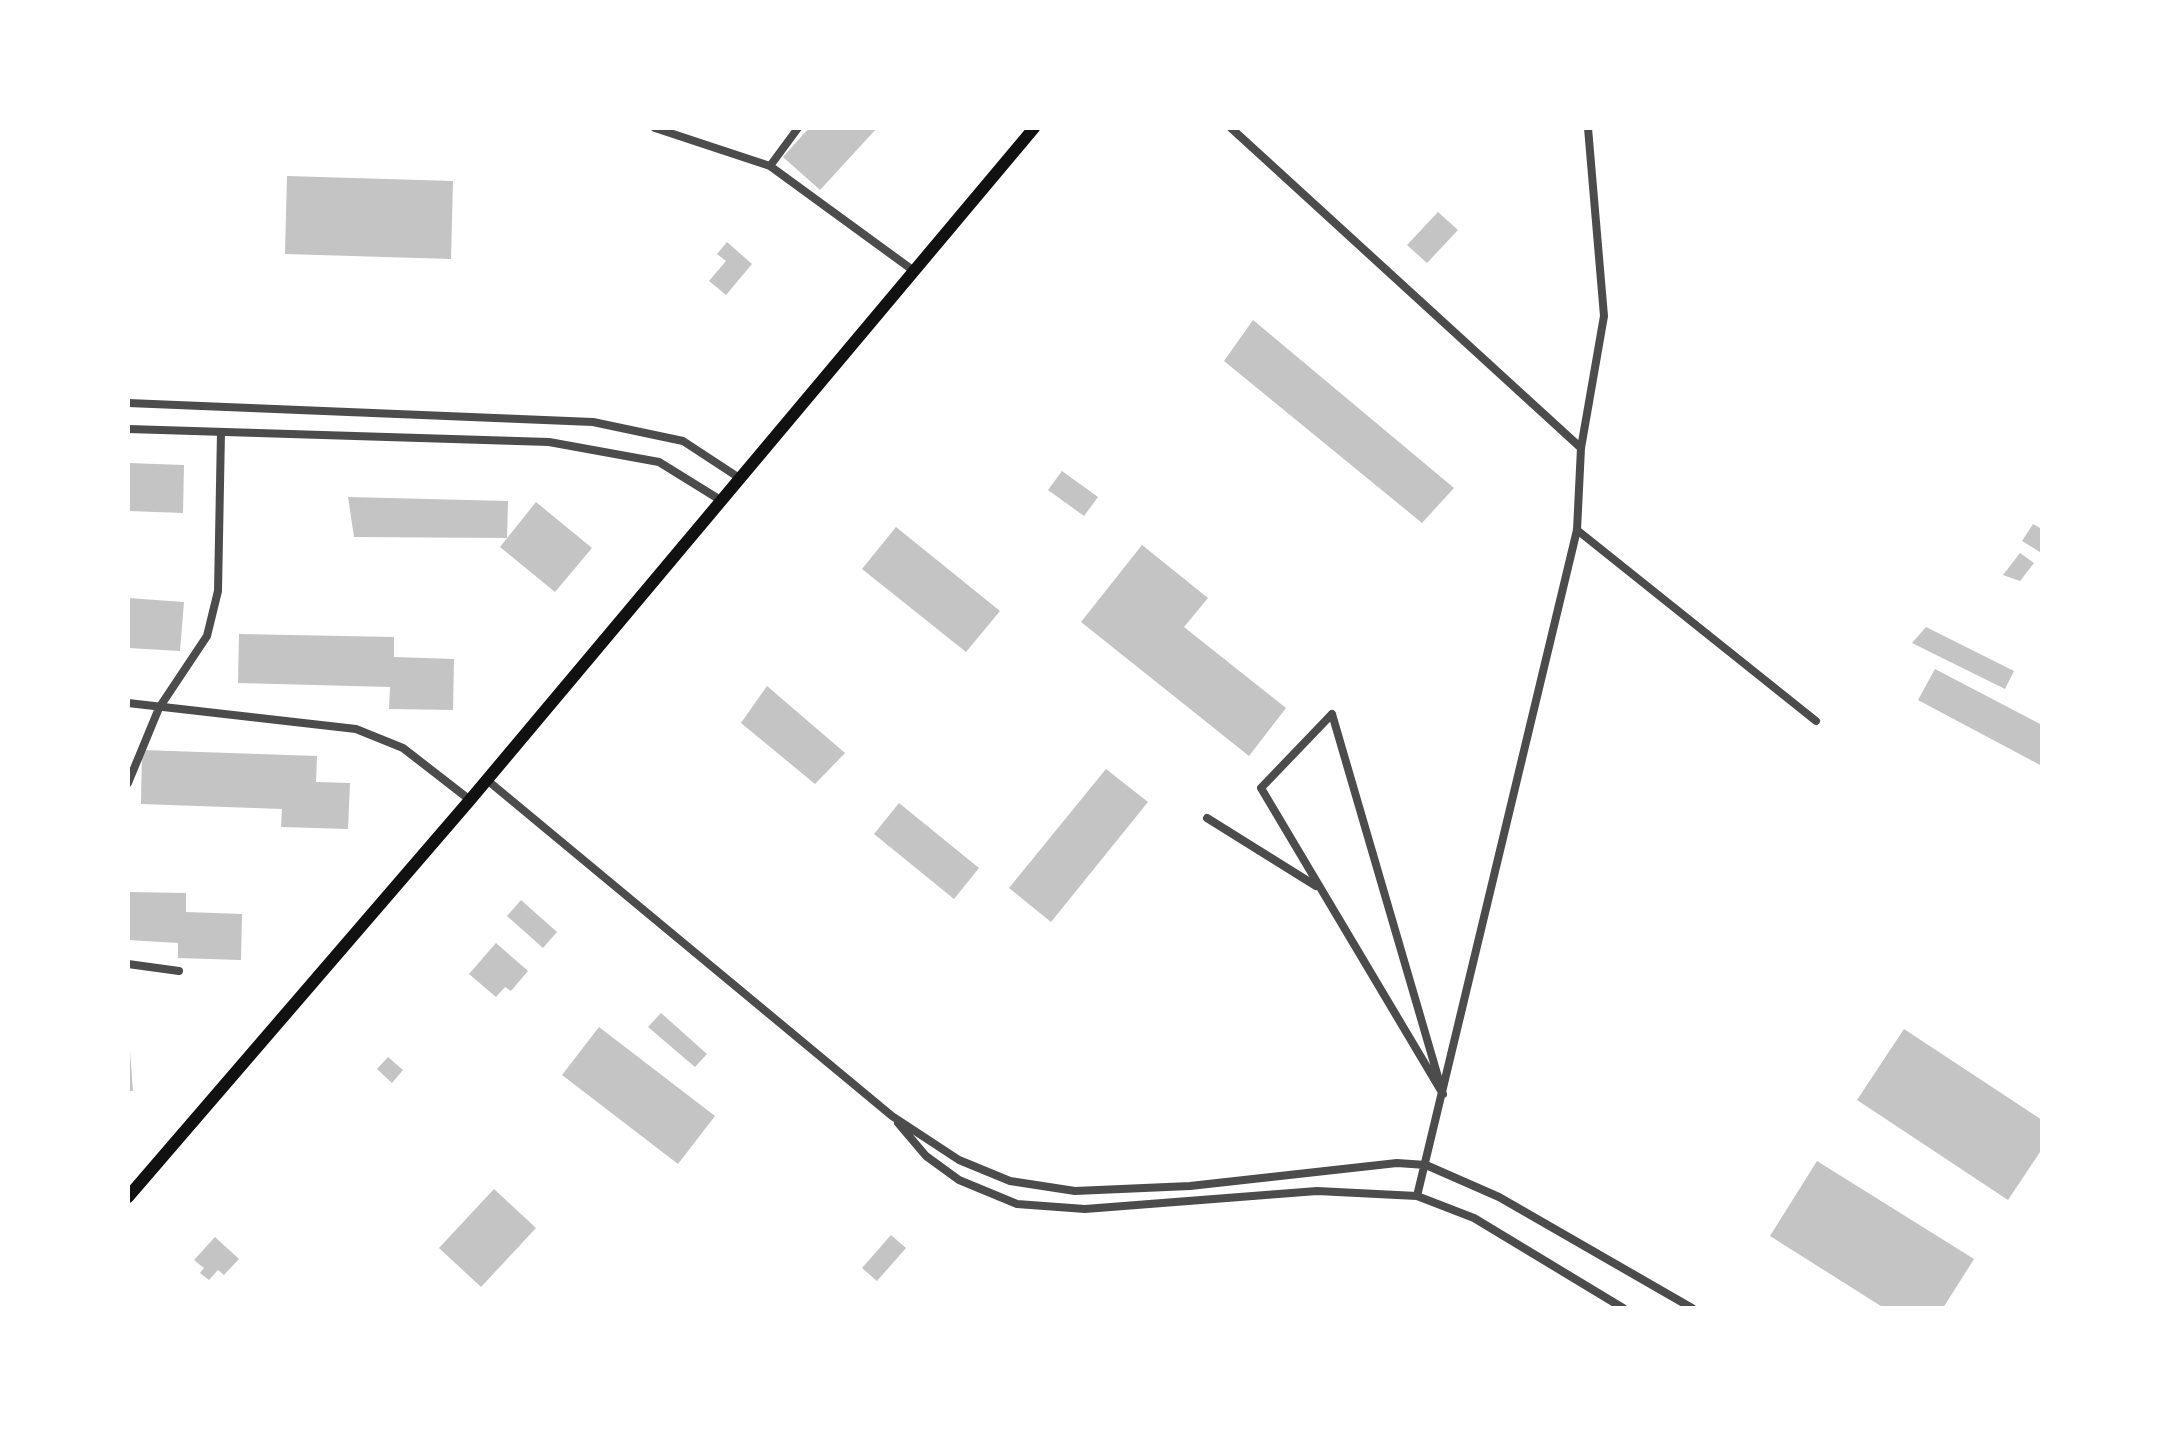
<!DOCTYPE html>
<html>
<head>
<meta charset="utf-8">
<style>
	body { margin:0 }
	#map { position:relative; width:2170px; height:1436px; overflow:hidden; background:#fff; font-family:"PT Sans Narrow",sans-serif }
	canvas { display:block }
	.frame { position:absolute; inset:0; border:130px solid #fff; pointer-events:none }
</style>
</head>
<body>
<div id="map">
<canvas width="2170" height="1436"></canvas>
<div class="frame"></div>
</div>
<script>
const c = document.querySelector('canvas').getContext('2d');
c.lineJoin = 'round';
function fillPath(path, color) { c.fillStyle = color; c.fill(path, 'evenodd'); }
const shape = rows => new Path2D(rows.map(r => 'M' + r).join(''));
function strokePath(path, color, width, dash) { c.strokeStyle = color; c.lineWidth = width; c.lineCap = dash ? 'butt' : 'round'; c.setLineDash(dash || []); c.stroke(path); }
const building = shape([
	[809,128,877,128,820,190,783,157],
	[287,176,453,181,451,259,285,254],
	[1438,212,1458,230,1427,263,1407,245],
	[727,242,752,264,726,295,709,281,726,261,717,254],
	[1253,320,1454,488,1422,523,1224,361],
	[128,463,184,465,183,513,128,511],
	[1062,471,1098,497,1084,516,1048,490],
	[348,497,508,501,507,538,354,537],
	[536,502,592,548,555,592,500,547],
	[2033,524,2042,529,2040,552,2022,541],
	[896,527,1000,611,966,652,862,569],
	[1142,545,1208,598,1184,627,1286,708,1249,756,1081,622],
	[2020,553,2034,563,2020,581,2003,575],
	[128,598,184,602,180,651,128,648],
	[1926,627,2014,671,2005,689,1912,643],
	[239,634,394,637,394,657,454,659,453,710,389,709,390,687,238,683],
	[1935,669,2042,725,2042,766,1918,700],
	[767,686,845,753,815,784,741,723],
	[142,750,317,756,316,782,350,783,348,829,281,827,282,809,141,804],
	[1106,769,1148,802,1051,922,1009,888],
	[899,803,979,868,954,899,874,834],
	[128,892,186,893,186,912,242,914,241,960,178,958,178,943,128,940],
	[521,900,557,932,543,948,507,916],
	[496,943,528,971,511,991,505,987,496,997,469,974],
	[661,1013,707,1054,695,1067,648,1027],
	[599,1027,715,1116,678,1164,562,1075],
	[1904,1029,2042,1120,2042,1149,2008,1200,1857,1100],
	[128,1051,130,1051,133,1091,128,1091],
	[388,1057,403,1070,392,1083,377,1069],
	[1817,1161,1974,1259,1943,1308,1884,1308,1770,1236],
	[494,1189,536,1228,481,1287,439,1248],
	[891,1235,906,1248,877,1281,862,1268],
	[215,1237,239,1259,224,1275,218,1270,209,1280,200,1273,204,1268,194,1260]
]);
const minor = shape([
	[655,128,770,166],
	[798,128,770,166,914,271],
	[1231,128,1581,448],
	[128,403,593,422,683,441,741,479],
	[128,429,549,442,659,462,722,501],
	[1577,530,1816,721],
	[128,703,356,729,403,748,470,800],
	[1332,714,1443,1094,1261,788,1332,714],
	[487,780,892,1116,959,1160,1010,1181,1075,1191,1190,1186,1397,1163,1426,1165,1499,1197,1692,1308],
	[128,783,159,708,207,636,218,591,221,432],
	[1207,818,1316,886],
	[128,964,179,971],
	[898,1123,926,1156,959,1180,1017,1204,1085,1209,1317,1191,1417,1196,1474,1218,1623,1308],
	[1417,1196,1577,530,1581,448,1604,316,1588,128]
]);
const secondary = shape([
	[128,1197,470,800,1034,128]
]);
fillPath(building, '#c4c4c4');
strokePath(minor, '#4c4c4c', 8);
strokePath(secondary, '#111', 12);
</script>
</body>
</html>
